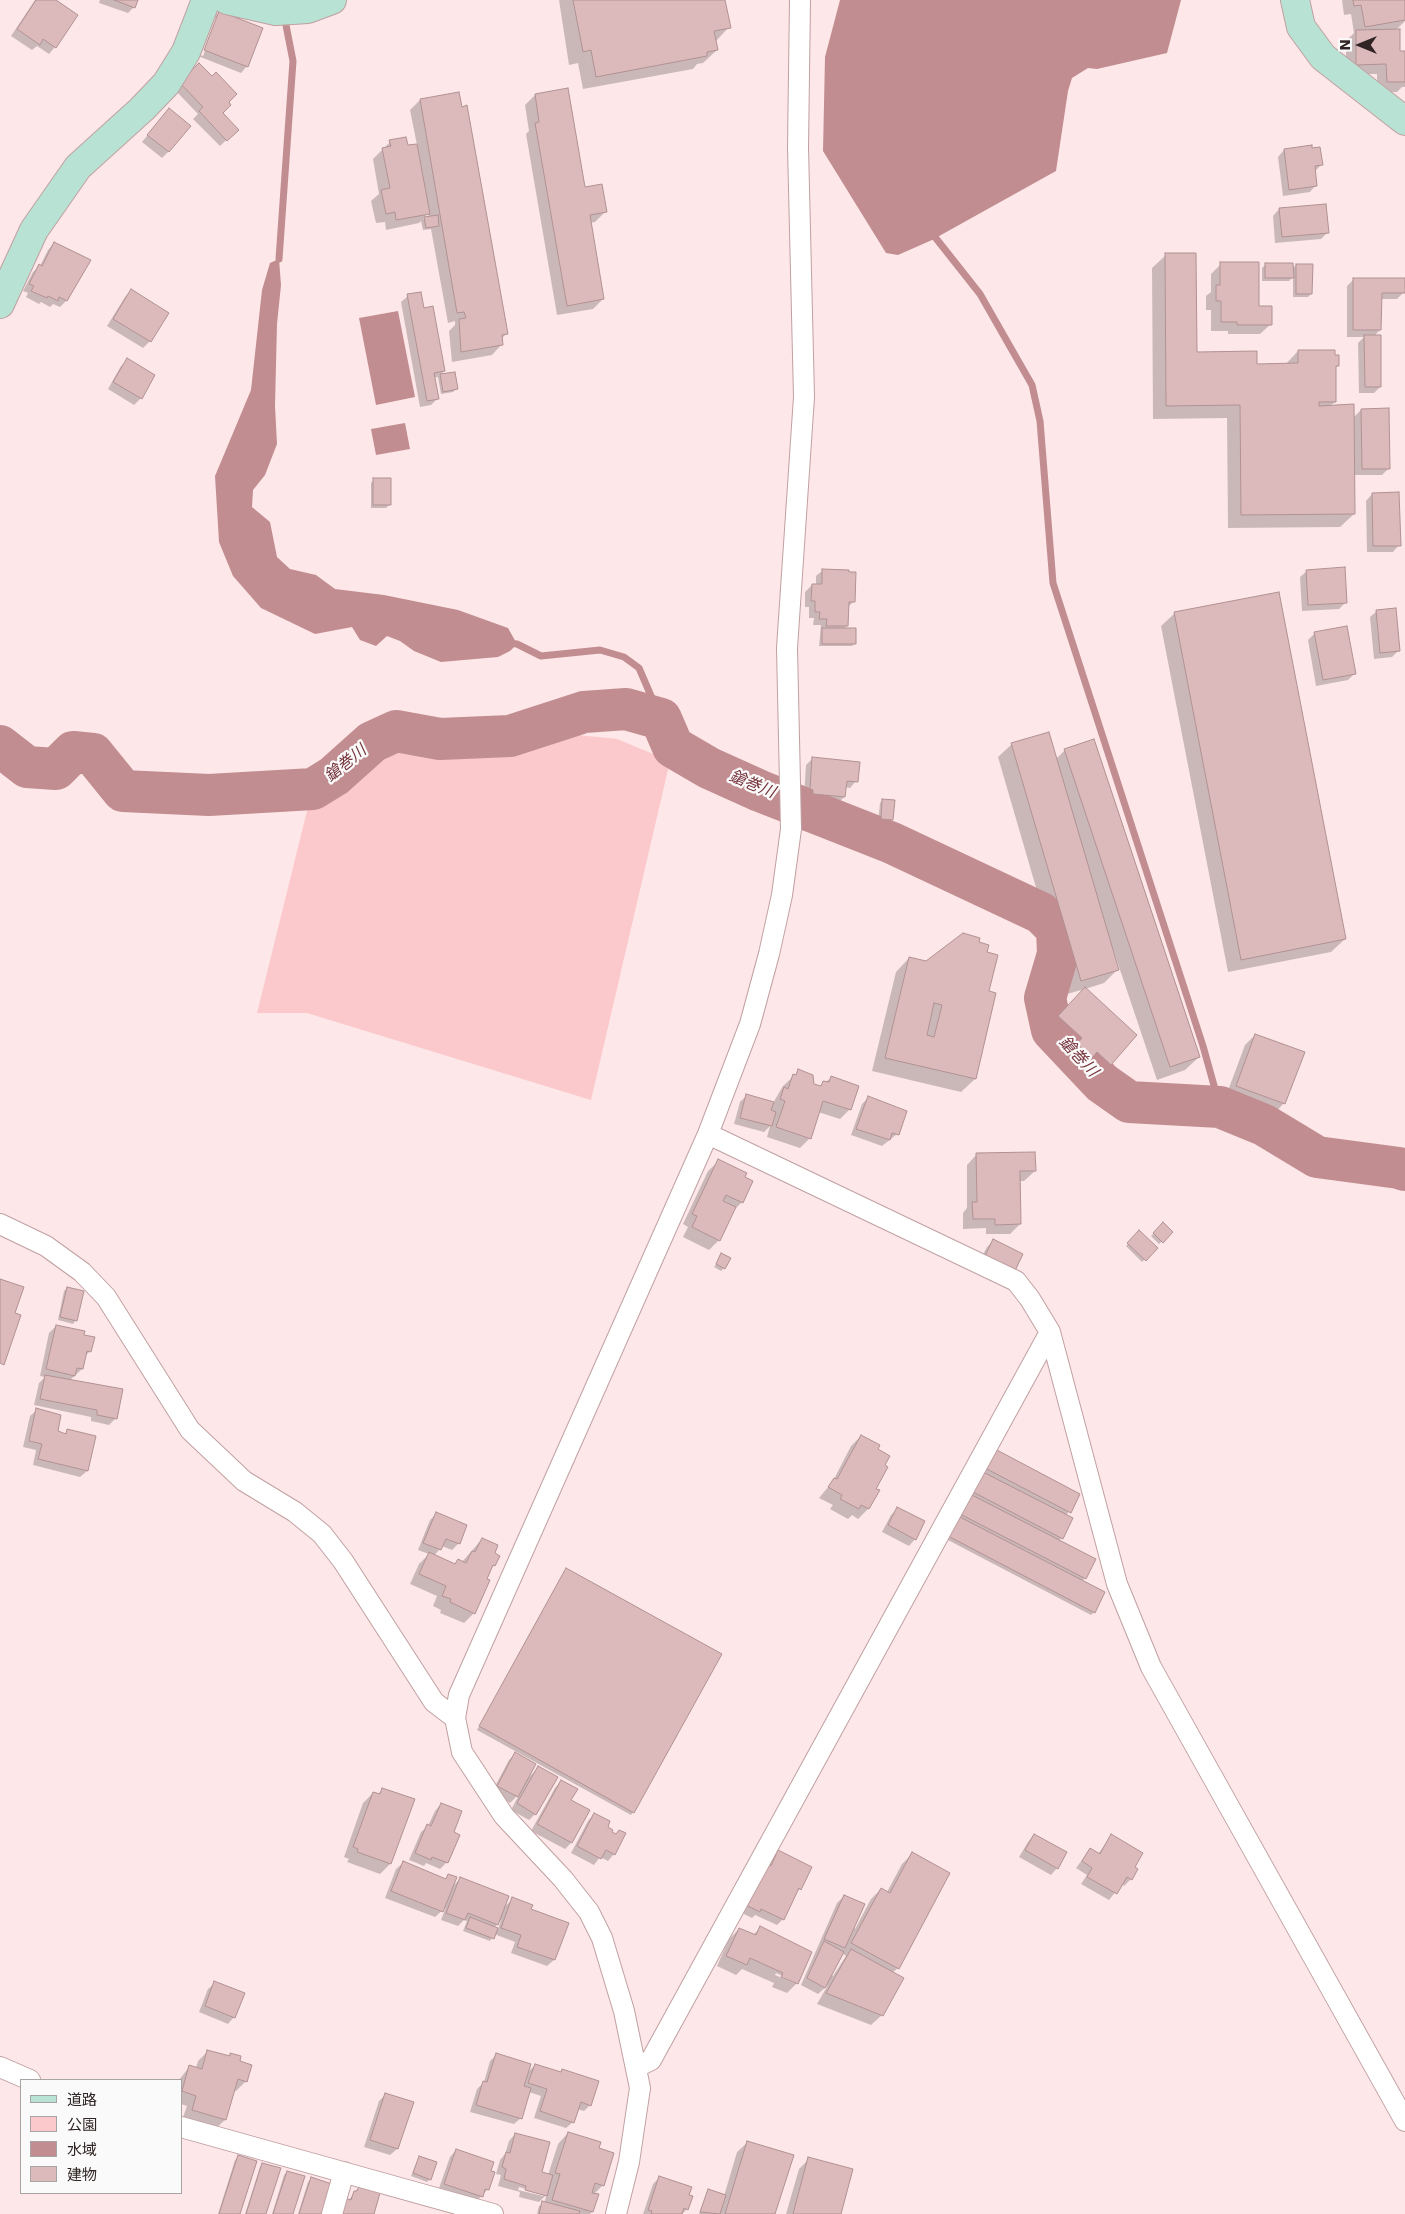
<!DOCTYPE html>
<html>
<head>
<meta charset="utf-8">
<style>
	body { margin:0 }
	#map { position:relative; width:1405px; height:2214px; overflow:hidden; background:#fde7e8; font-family:"DejaVu Sans","Noto Sans JP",sans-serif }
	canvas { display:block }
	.legend { position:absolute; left:20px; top:2079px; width:162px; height:115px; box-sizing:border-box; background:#fafafa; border:1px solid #a9a4a4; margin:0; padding:6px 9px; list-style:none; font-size:15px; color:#302424 }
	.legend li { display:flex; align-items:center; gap:10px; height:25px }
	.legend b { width:25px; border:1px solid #a9a4a4 }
	.north { position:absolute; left:1335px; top:20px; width:50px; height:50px; -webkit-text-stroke:4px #fafafa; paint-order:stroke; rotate:270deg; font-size:14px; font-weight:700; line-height:20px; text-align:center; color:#302424 }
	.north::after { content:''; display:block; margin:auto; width:18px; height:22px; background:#302424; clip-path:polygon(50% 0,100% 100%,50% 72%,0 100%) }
</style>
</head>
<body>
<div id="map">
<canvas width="1405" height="2214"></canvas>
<ul class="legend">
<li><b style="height:6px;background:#b8e3d4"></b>道路</li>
<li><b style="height:14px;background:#fbc8cb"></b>公園</li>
<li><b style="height:14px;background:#c28d91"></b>水域</li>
<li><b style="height:14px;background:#dcbabb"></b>建物</li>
</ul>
<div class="north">N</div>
</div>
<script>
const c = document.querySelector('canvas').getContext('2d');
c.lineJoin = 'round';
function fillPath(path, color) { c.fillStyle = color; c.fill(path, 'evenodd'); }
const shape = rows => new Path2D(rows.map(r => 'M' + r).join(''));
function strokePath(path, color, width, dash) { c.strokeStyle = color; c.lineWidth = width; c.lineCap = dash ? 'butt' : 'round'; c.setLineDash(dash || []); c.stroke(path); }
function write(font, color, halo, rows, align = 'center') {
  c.font = font + ' "DejaVu Sans","Noto Sans JP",sans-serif'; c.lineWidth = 4.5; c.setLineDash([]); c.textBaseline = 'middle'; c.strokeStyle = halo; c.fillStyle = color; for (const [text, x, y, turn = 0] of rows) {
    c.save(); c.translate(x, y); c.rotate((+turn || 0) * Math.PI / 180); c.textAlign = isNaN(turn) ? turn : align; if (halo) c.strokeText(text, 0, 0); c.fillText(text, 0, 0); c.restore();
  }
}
const green = shape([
	[568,734,617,739,670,761,591,1100,307,1013,257,1013,309,803,340,784,379,752,407,743,466,751,525,743]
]);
const water = shape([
	[840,0,1181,0,1167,53,1097,69,1088,68,1072,78,1068,91,1056,171,932,240,898,255,886,253,823,151,825,57],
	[279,259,281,285,277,324,275,406,277,444,265,475,253,490,252,507,270,522,277,557,290,569,316,575,335,589,384,595,458,610,508,628,517,644,510,651,498,657,441,662,414,651,400,641,387,636,376,646,360,640,352,627,315,634,261,608,233,576,219,542,215,476,251,390,262,290,270,263],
	[398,311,415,397,376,405,359,318],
	[405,423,410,449,376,455,371,429]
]);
const shadow = shape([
	[35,0,54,0,55,47,49,54,37,46,32,50,11,36],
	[100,0,136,0,134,7,128,13,99,3],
	[559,0,724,0,729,27,716,41,717,50,703,63,697,64,693,69,583,89,578,63,569,65],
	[1342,0,1403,0,1405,21,1396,30,1399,53,1405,53,1405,87,1402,87,1397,92,1377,92,1377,74,1346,74,1346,41,1354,33,1351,14,1344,15],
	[219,12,247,66,241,73,198,56,213,19],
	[215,18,217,18,203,56,200,55],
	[199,64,227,102,221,113,237,130,220,146,193,119,198,114,174,89],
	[535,95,584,189,605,212,595,222,590,223,603,299,593,309,557,315,526,134,529,131,525,105],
	[420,100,506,334,501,339,502,344,492,355,452,362,449,331,455,325,455,321,448,323,431,229,423,230,421,221,419,223,386,230,385,222,376,223,371,201,379,194,373,159,390,142,407,147,417,145,410,110],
	[428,213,429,218,423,219],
	[169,109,169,151,162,158,142,142],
	[1311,147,1321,165,1314,172,1316,185,1310,192,1283,196,1278,157,1284,150],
	[1279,209,1327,233,1321,239,1275,243,1273,216],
	[54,243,66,301,60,307,53,304,50,307,41,302,39,304,26,297,28,293,23,291,33,272,40,266,48,250],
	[1166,255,1195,353,1256,365,1285,365,1298,351,1334,356,1338,365,1335,369,1335,402,1329,407,1353,418,1361,410,1389,468,1382,475,1353,475,1354,514,1340,527,1228,528,1227,418,1153,419,1152,268],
	[1221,264,1271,324,1260,334,1228,334,1228,331,1211,331,1211,310,1206,310,1206,296,1211,292,1211,274],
	[1265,265,1292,269,1296,265,1311,294,1308,297,1293,297,1293,277,1289,281,1262,281,1262,268],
	[1354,279,1404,292,1397,299,1380,299,1380,330,1374,336,1380,387,1374,393,1359,393,1358,343,1364,337,1347,337,1347,286],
	[131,291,150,341,143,348,107,326,125,297],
	[408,296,423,309,444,371,439,376,454,373,456,389,453,392,441,394,438,377,434,378,437,399,431,405,420,407,401,302],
	[128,360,141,398,134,405,108,389,121,366],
	[374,480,389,505,386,508,371,508,371,483],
	[1372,494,1399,545,1393,552,1367,552,1366,501],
	[823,570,854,601,847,608,847,626,843,629,855,643,852,646,819,646,821,625,813,625,814,618,809,618,809,607,805,607,805,592,812,585,816,585,816,576],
	[1307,571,1346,602,1339,609,1302,611,1300,577],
	[1377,611,1398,651,1392,657,1374,659,1370,617],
	[1175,613,1345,939,1331,952,1228,972,1161,626],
	[1315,633,1354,674,1348,680,1316,686,1308,640],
	[1012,744,1056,759,1065,750,1199,1057,1185,1070,1157,1080,1113,949,1111,950,1117,970,1104,983,1085,989,1110,1064,1100,1074,1087,1062,1081,1067,1068,1055,1073,1049,1049,1027,1085,989,1067,994,998,757],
	[813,758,856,781,850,788,845,787,844,797,838,803,807,801,808,796,804,796,806,765],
	[883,800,892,819,889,822,878,822,880,803],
	[977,943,985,953,988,992,975,1079,961,1092,872,1071,896,972,909,958,926,962],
	[1255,1035,1284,1103,1274,1114,1226,1096,1245,1045],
	[799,1071,813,1085,819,1087,831,1078,850,1109,840,1119,818,1112,810,1138,800,1148,767,1137,770,1126,764,1132,734,1124,740,1102,747,1095,773,1103,783,1086],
	[868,1098,897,1134,882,1146,851,1135,862,1104],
	[977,1154,1035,1171,1024,1181,1019,1181,1020,1224,1010,1234,986,1234,986,1228,963,1229,963,1213,967,1208,967,1165],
	[719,1161,744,1178,742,1202,733,1211,719,1240,709,1250,683,1237,688,1227,683,1224,708,1171],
	[1163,1224,1171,1232,1159,1244,1151,1236],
	[1139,1232,1156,1248,1142,1262,1126,1246],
	[994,1240,1022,1255,978,1264,987,1247],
	[722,1255,724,1268,721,1271,714,1267],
	[67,1288,82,1292,75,1321,73,1324,58,1320,64,1291],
	[56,1326,82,1336,90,1351,84,1357,82,1369,69,1381,116,1418,109,1425,91,1421,91,1417,34,1405,39,1383,45,1377,40,1376,49,1333],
	[37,1410,56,1432,64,1434,68,1431,87,1471,80,1477,33,1465,36,1450,23,1447,30,1416],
	[861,1436,874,1489,878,1491,868,1509,858,1519,852,1515,848,1519,830,1509,833,1505,819,1498,833,1481,851,1446],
	[992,1453,1079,1494,1066,1516,1062,1538,1058,1541,1085,1578,1082,1581,1094,1612,1091,1615,946,1539,971,1498],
	[898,1508,915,1539,909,1546,882,1532,891,1515],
	[436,1514,459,1543,452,1550,442,1546,434,1556,454,1565,458,1561,462,1562,482,1539,494,1565,489,1570,474,1613,464,1623,440,1613,441,1610,433,1606,437,1596,410,1584,419,1564,429,1554,418,1550,430,1520],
	[566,1569,633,1812,631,1815,477,1730],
	[515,1754,528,1778,538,1768,535,1814,529,1820,511,1810,520,1793,510,1803,492,1792,509,1760],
	[561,1781,570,1801,588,1811,571,1843,565,1849,531,1831,555,1788],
	[383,1789,390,1864,380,1874,347,1862,349,1859,344,1857,363,1803,373,1793,377,1795],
	[441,1804,452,1833,447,1862,440,1869,426,1863,424,1866,409,1860,421,1832,428,1826,435,1811],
	[594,1814,606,1827,614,1854,608,1861,600,1857,594,1865,571,1853,588,1821],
	[1034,1835,1057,1868,1051,1875,1019,1857,1028,1842],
	[1111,1836,1133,1867,1131,1879,1124,1886,1122,1884,1109,1900,1081,1884,1087,1875,1076,1868,1090,1849,1098,1854],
	[778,1852,800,1889,794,1895,783,1919,777,1925,755,1915,752,1918,740,1912,771,1858],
	[912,1854,898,1968,892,1973,882,2015,871,2025,817,2004,828,1985,818,1994,801,1985,837,1903,844,1896,855,1929,871,1899,881,1889,887,1892,902,1864],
	[842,1953,846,1956,833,1976,831,1974],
	[403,1863,445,1880,449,1876,451,1888,461,1878,503,1908,513,1899,530,1910,554,1960,547,1966,511,1953,515,1942,494,1934,490,1941,463,1931,467,1921,464,1920,458,1926,441,1920,446,1907,435,1917,385,1898,396,1869],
	[501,1920,498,1929,494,1928],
	[760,1928,797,1983,787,1993,772,1987,774,1983,742,1969,736,1975,717,1966,729,1939,739,1929,753,1935],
	[776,1973,794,1981,794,1983,775,1975],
	[215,1983,234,2017,228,2024,199,2012,208,1989],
	[208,2051,228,2057,231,2055,238,2062,246,2081,236,2091,233,2090,225,2120,214,2130,182,2120,187,2106,181,2104,181,2080,179,2080,190,2066,196,2068,198,2061],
	[496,2055,527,2073,535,2065,560,2073,563,2070,590,2105,584,2111,577,2109,573,2122,566,2128,534,2118,541,2096,529,2092,521,2118,514,2124,470,2112,477,2089,484,2082,490,2061],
	[386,2094,412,2103,397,2149,390,2155,364,2147,379,2101],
	[568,2133,598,2149,603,2185,594,2194,592,2212,590,2214,537,2214,539,2206,544,2203,547,2194,539,2202,519,2197,520,2192,498,2186,501,2175,496,2174,500,2160,505,2154,509,2141,515,2134,540,2173,548,2175,558,2144],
	[519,2187,543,2194,543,2196,518,2190],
	[748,2142,774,2214,699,2214,708,2191,724,2196,737,2152],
	[456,2150,489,2172,488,2189,475,2203,438,2191,450,2157],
	[238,2157,239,2214,218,2214,235,2160],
	[419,2157,430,2179,427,2182,411,2176],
	[809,2159,839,2214,786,2214,799,2169],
	[263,2164,265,2214,245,2214,260,2167],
	[287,2172,292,2214,272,2214,284,2175],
	[659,2178,688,2196,687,2209,682,2214,643,2214,653,2184],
	[311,2179,321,2214,298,2214,308,2182],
	[359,2187,372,2214,348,2201]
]);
const stream = shape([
	[931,232,980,294,1032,385,1040,421,1053,583,1203,1046,1220,1107],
	[279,259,293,61,284,15],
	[507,643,517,644,541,656,600,650,624,657,639,668,661,719]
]);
const river = shape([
	[0,746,27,767,56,769,73,752,93,754,123,791,209,795,313,789,334,776,372,742,396,731,440,739,510,736,584,712,626,709,661,719,673,747,709,768,760,791,892,843,1041,913,1057,929,1058,954,1045,998,1052,1030,1102,1083,1129,1102,1220,1107,1264,1125,1317,1157,1399,1168,1405,1170]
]);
const building = shape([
	[36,0,56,0,78,15,56,48,43,39,40,45,17,29,36,0],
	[114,0,138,0,135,8,114,0],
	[573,0,725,0,731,28,714,31,718,50,707,52,707,56,596,77,591,50,583,52,573,0],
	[1353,0,1405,0,1405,20,1365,27,1361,5,1354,6,1353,0],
	[219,11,263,28,248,67,204,50,219,11],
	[1400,29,1400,51,1405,51,1405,82,1387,82,1386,64,1356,65,1356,30,1400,29],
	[199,63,212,76,216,72,237,94,229,102,231,105,223,113,239,130,227,141,199,111,203,107,179,82,199,63],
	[568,88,585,187,602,184,607,212,590,215,604,299,567,306,535,123,539,122,535,94,568,88],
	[459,92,462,107,467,105,508,334,502,335,503,345,461,352,459,319,466,318,464,312,457,313,420,99,459,92],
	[169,108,191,126,169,152,147,135,169,108],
	[406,137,408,145,417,144,430,214,396,220,395,212,386,214,381,190,390,188,382,148,391,146,389,140,406,137],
	[1312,145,1312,148,1320,147,1323,165,1315,166,1317,186,1289,190,1284,149,1312,145],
	[1326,204,1329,233,1282,237,1279,208,1326,204],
	[438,215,439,226,426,228,424,217,438,215],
	[54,242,91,260,67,301,59,297,58,301,48,296,47,298,31,291,34,286,29,284,39,264,42,266,54,242],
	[1165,253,1196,253,1197,352,1257,351,1257,364,1298,363,1298,350,1335,350,1335,355,1339,355,1339,366,1336,366,1336,402,1319,402,1319,406,1354,404,1355,514,1241,515,1240,405,1166,406,1165,253],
	[1220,262,1259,262,1259,306,1272,306,1272,325,1237,325,1237,322,1221,322,1221,301,1216,301,1216,285,1220,285,1220,262],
	[1265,263,1293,263,1294,278,1265,278,1265,263],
	[1296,264,1313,264,1312,294,1296,294,1296,264],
	[1353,278,1405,278,1405,293,1382,293,1381,330,1353,330,1353,278],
	[131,289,169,313,151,342,113,319,131,289],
	[421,292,424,308,433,306,445,371,434,373,439,399,427,401,407,294,421,292],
	[1364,335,1381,335,1381,387,1365,387,1364,335],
	[127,358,155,375,142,399,113,382,127,358],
	[455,372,458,389,443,392,440,374,455,372],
	[1389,408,1390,469,1362,469,1361,409,1389,408],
	[373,478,391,478,391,505,373,505,373,478],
	[1399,492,1401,546,1373,546,1372,493,1399,492],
	[1345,567,1347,603,1308,605,1306,570,1345,567],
	[822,569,849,570,849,572,856,572,855,602,849,602,848,626,826,626,827,619,819,619,820,612,815,612,815,601,811,601,812,584,822,584,822,569],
	[1279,592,1346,939,1241,960,1174,612,1279,592],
	[1396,608,1400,651,1380,653,1376,610,1396,608],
	[1347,626,1356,674,1323,680,1314,632,1347,626],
	[822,628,856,628,856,644,822,644,822,628],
	[1049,732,1119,970,1081,981,1011,743,1049,732],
	[1094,739,1200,1057,1170,1067,1064,749,1094,739],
	[812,757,860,762,858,782,847,781,845,797,813,794,813,790,810,789,812,757],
	[882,799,895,800,893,820,881,819,882,799],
	[963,933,980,938,979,942,989,945,987,952,998,955,989,991,996,993,976,1079,885,1058,909,957,926,961,963,933],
	[934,1003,942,1005,934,1037,927,1035,934,1003],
	[1085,987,1137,1035,1111,1065,1097,1052,1092,1058,1077,1044,1082,1038,1058,1016,1085,987],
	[1255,1034,1305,1052,1285,1104,1236,1086,1255,1034],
	[798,1069,813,1075,814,1084,821,1086,823,1081,829,1082,831,1076,859,1086,851,1110,823,1101,811,1139,776,1127,785,1101,780,1099,784,1087,788,1089,793,1074,796,1075,798,1069],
	[746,1094,774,1102,771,1110,776,1112,772,1126,740,1118,746,1094],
	[868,1096,907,1111,899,1135,892,1133,890,1140,856,1129,868,1096],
	[1035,1152,1036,1171,1020,1171,1021,1224,995,1225,995,1219,973,1219,972,1202,977,1202,976,1153,1035,1152],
	[718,1159,747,1173,745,1177,753,1181,743,1203,726,1195,723,1201,736,1207,720,1241,692,1227,697,1216,692,1214,718,1159],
	[1163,1222,1173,1232,1163,1243,1153,1233,1163,1222],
	[1139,1230,1158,1248,1146,1261,1127,1243,1139,1230],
	[993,1239,1023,1254,1014,1273,984,1258,993,1239],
	[721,1253,731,1258,725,1269,716,1264,721,1253],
	[0,1279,24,1287,15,1313,21,1315,4,1365,0,1363,0,1279],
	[67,1287,84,1291,77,1321,60,1317,67,1287],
	[56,1325,85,1331,84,1335,95,1337,91,1352,87,1351,83,1369,77,1368,75,1376,46,1369,56,1325],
	[45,1375,123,1389,117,1419,97,1415,97,1410,40,1399,45,1375],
	[36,1408,61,1415,58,1431,66,1434,67,1429,96,1436,88,1471,38,1459,42,1444,29,1441,36,1408],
	[861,1435,880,1445,878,1449,890,1456,885,1465,888,1467,876,1489,880,1490,869,1509,861,1505,859,1509,840,1499,842,1495,828,1487,834,1478,837,1479,861,1435],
	[995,1449,1080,1494,1071,1513,985,1468,995,1449],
	[983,1472,1073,1518,1063,1539,973,1492,983,1472],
	[970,1494,1096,1559,1086,1579,960,1514,970,1494],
	[897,1507,925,1521,916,1540,888,1525,897,1507],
	[436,1512,467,1525,460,1544,446,1539,441,1550,423,1543,436,1512],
	[958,1516,1105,1592,1095,1613,948,1536,958,1516],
	[482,1538,498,1545,495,1553,500,1556,495,1566,493,1565,487,1579,490,1580,475,1614,450,1602,451,1599,442,1596,446,1586,419,1574,429,1552,455,1564,458,1559,466,1563,472,1551,475,1552,482,1538],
	[566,1568,722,1654,634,1813,479,1726,566,1568],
	[515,1752,536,1764,518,1797,497,1786,515,1752],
	[538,1766,558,1777,536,1815,517,1803,538,1766],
	[561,1780,578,1789,571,1800,590,1810,572,1843,537,1824,561,1780],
	[382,1788,415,1799,391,1864,357,1852,358,1849,353,1847,373,1792,380,1794,382,1788],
	[441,1803,462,1811,454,1832,460,1835,448,1863,432,1857,431,1860,415,1853,427,1824,431,1826,441,1803],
	[594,1813,610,1821,608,1827,613,1830,612,1832,616,1834,619,1830,626,1833,615,1855,606,1850,601,1859,577,1846,594,1813],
	[1034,1834,1067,1852,1058,1869,1025,1850,1034,1834],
	[1111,1834,1143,1853,1135,1867,1138,1869,1132,1880,1127,1877,1117,1894,1087,1877,1092,1868,1082,1861,1090,1848,1100,1854,1111,1834],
	[778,1850,812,1867,801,1890,799,1888,784,1920,761,1909,760,1912,746,1905,768,1864,771,1866,778,1850],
	[912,1852,950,1873,899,1969,851,1943,881,1888,890,1893,912,1852],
	[403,1861,446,1879,448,1874,457,1877,443,1912,391,1891,403,1861],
	[460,1877,509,1896,498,1925,468,1913,465,1920,446,1913,460,1877],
	[844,1895,865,1904,845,1948,824,1939,844,1895],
	[512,1897,533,1905,531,1909,569,1923,555,1960,517,1947,521,1935,501,1928,512,1897],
	[470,1917,498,1928,494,1939,466,1928,470,1917],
	[760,1926,812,1952,798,1984,781,1977,783,1973,750,1958,747,1965,726,1956,739,1928,756,1935,760,1926],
	[824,1941,844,1952,825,1988,807,1978,824,1941],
	[851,1949,904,1978,883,2016,826,1993,851,1949],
	[214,1981,245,1993,235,2018,205,2006,214,1981],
	[207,2050,230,2056,230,2053,241,2056,240,2061,252,2065,247,2082,238,2079,226,2120,192,2110,196,2096,182,2091,189,2065,202,2069,207,2050],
	[496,2053,531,2064,524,2086,531,2088,522,2119,476,2105,483,2081,487,2082,496,2053],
	[535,2064,561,2072,562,2069,599,2081,591,2106,581,2102,574,2123,540,2111,547,2089,528,2083,535,2064],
	[385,2093,414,2102,398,2149,370,2140,385,2093],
	[568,2132,601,2142,599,2148,614,2153,604,2186,595,2183,592,2193,599,2194,593,2212,552,2200,560,2174,555,2173,568,2132],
	[515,2133,550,2142,542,2172,553,2175,547,2196,525,2190,526,2186,504,2179,506,2169,502,2167,506,2152,510,2153,515,2133],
	[747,2141,794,2155,775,2214,725,2214,747,2141],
	[456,2149,494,2162,491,2171,495,2172,489,2190,485,2189,483,2197,444,2184,456,2149],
	[238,2155,257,2161,240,2214,219,2214,238,2155],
	[419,2156,437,2162,431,2180,413,2173,419,2156],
	[808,2157,853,2169,841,2214,793,2214,808,2157],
	[262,2163,281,2168,266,2214,246,2214,262,2163],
	[287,2171,305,2176,293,2214,273,2214,287,2171],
	[659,2176,692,2187,689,2195,693,2196,688,2210,684,2208,682,2214,651,2214,652,2211,648,2210,659,2176],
	[311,2177,332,2184,322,2214,299,2214,311,2177],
	[359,2186,380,2193,374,2214,338,2214,343,2198,351,2200,354,2191,357,2191,359,2186],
	[708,2189,726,2195,720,2214,700,2212,708,2189],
	[542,2201,580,2211,579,2214,539,2214,542,2201]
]);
const street = shape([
	[708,1134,1016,1281,1030,1299,1050,1332,1117,1584,1151,1667,1405,2121],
	[0,1224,46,1246,82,1272,106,1297,190,1430,244,1481,295,1512,322,1534,343,1561,434,1702,455,1718],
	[0,2067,30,2080],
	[637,2067,651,2060,1050,1332],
	[181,2127,493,2214],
	[332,2214,344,2172],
	[616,2214,629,2162,640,2088,624,2011,602,1938,589,1912,563,1879,504,1816,462,1752,455,1718,459,1695,708,1134,750,1024,769,954,782,895,791,829,787,648,804,397,798,147,800,0]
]);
const secondary = shape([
	[227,0,276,11,308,9,332,0],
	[1295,0,1301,27,1323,57,1405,121],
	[0,304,34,230,78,167,142,109,166,84,186,52,206,0]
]);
const waterNames = [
	["鎗巻川",346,764,-39],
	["鎗巻川",752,785,22],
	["鎗巻川",1078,1057,47]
];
fillPath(green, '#fbc8cb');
fillPath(water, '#c28d91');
fillPath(shadow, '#0003');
strokePath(stream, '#c28d91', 7);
strokePath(river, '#c28d91', 42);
fillPath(building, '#dcbabb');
strokePath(building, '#b19192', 1);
strokePath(street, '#c1a0a2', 22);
strokePath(secondary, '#c1a0a2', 30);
strokePath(street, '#fff', 20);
strokePath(secondary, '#b8e3d4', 28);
write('italic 16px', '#77343c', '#fafafa', waterNames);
</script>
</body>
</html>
